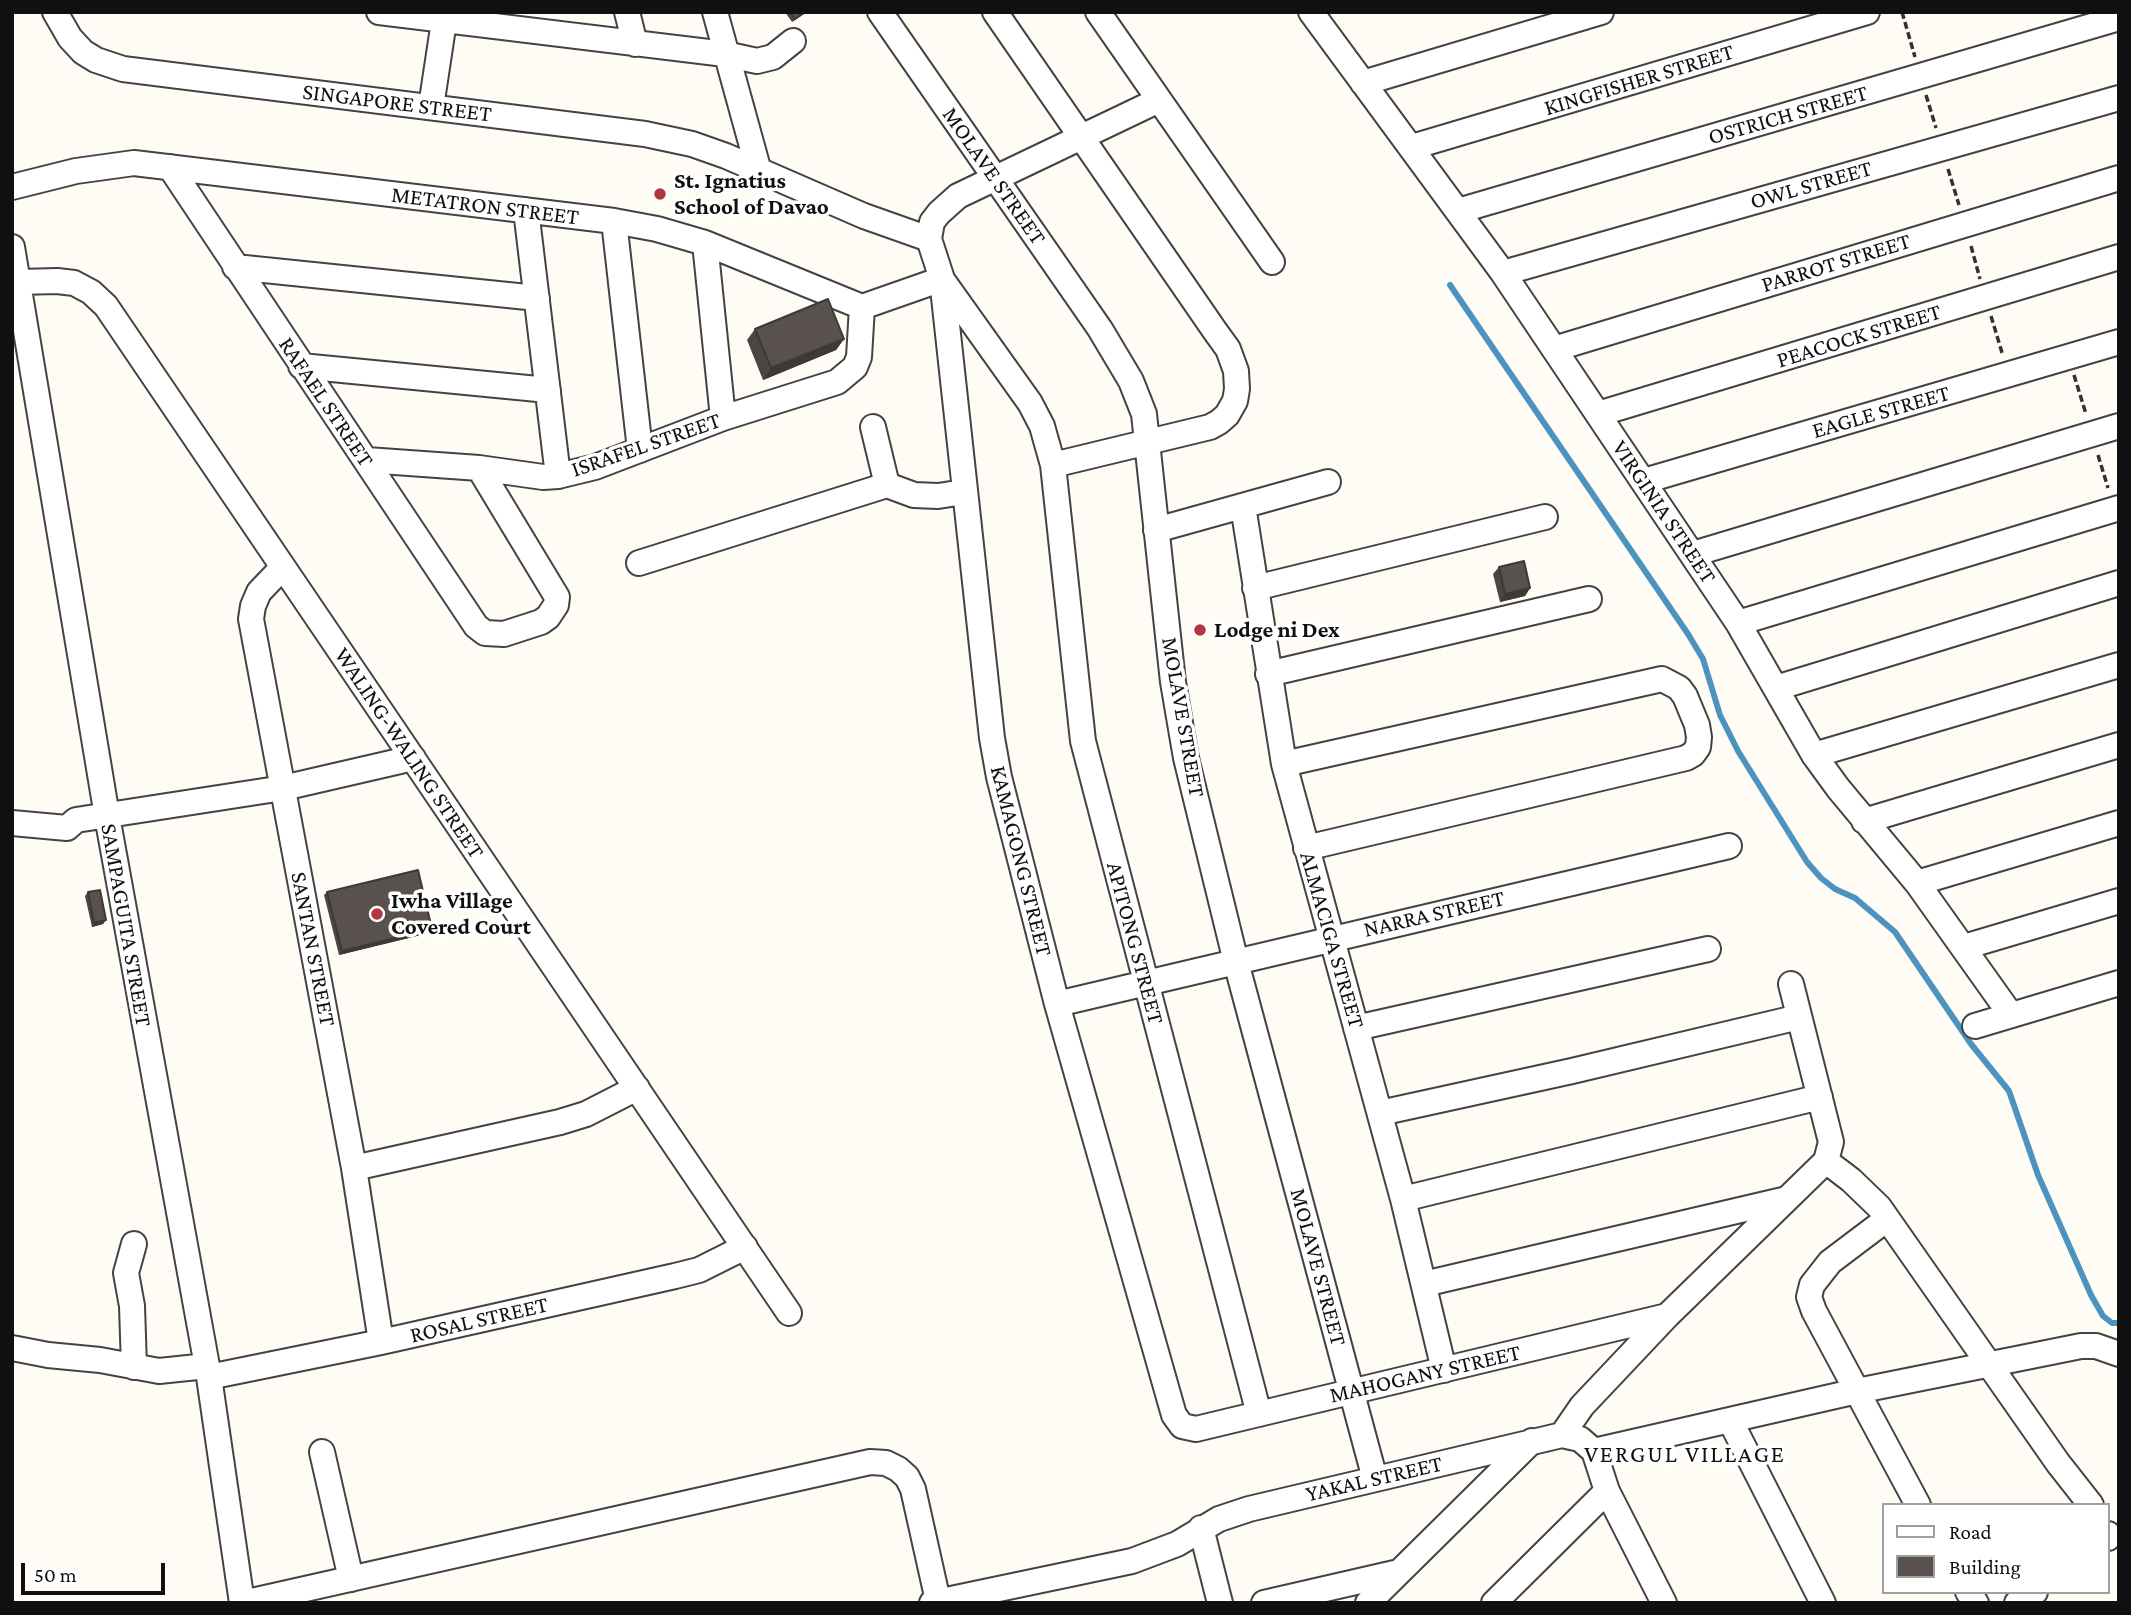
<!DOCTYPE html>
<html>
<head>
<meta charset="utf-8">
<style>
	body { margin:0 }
	#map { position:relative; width:2131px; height:1615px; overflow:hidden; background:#fefcf4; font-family:"Crimson Pro",serif }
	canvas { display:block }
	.frame { position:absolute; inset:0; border:14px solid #101010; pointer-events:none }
	.legend { position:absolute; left:1882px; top:1503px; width:228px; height:91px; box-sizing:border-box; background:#fff; border:2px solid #9f9f9f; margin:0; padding:9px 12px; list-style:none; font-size:21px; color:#101010 }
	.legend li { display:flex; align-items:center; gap:14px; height:35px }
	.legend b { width:35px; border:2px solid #9f9f9f }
	.scale { position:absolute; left:21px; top:1563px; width:144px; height:32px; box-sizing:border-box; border:4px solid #101010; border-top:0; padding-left:9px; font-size:21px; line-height:24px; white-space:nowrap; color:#101010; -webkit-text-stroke:5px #fff; paint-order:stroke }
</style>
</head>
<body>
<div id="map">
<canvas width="2131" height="1615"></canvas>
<div class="frame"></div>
<ul class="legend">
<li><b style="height:9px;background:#fff"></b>Road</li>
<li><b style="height:19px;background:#58514d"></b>Building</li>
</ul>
<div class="scale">50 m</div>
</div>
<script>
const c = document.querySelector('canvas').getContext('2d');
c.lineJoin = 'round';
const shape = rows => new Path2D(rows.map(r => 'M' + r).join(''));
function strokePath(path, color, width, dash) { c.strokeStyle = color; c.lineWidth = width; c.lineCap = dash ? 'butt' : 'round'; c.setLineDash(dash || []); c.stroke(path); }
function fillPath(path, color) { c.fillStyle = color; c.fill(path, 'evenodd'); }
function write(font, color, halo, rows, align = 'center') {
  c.font = font + ' "Crimson Pro",serif'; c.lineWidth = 7; c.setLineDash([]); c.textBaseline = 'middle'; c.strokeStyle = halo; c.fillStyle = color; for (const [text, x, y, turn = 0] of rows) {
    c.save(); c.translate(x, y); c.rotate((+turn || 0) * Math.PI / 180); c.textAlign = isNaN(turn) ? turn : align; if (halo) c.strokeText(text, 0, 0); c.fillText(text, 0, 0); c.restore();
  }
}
const stream = shape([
	[1450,285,1688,634,1703,659,1720,715,1738,751,1807,862,1821,878,1835,889,1855,898,1895,932,1971,1044,2009,1091,2038,1175,2091,1295,2103,1316,2112,1323,2119,1323]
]);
const path = shape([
	[1902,12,1915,57],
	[1926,95,1936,128],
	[1948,169,1959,205],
	[1971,246,1980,279],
	[1991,316,2003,356],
	[2074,375,2086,414],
	[2098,455,2108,488]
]);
const minor = shape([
	[55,12,70,38,83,52,96,60,123,69,645,134,692,144,726,156,864,216,929,239],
	[379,12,725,54,757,61,773,57,793,41],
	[627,12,635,44],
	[715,12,758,168],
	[880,12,1100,329,1131,381,1144,414,1173,682,1186,758,1236,962,1375,1479],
	[995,12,1215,331,1228,349,1236,371,1237,389,1235,401,1227,415,1219,422,1210,427,1053,465],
	[1098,12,1272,262],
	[1311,12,1503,273,1738,623,1814,755,1838,788,1917,883,2011,1015],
	[1363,83,1601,12],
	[1159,100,958,196,939,213,932,222,929,239,942,279,992,738,999,777,1057,1004,1174,1415,1182,1426,1196,1429,1667,1316],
	[431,107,444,21,442,12],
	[1412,147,1867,12],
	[170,167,476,626,485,633,504,634,541,622,548,617,556,605,557,597,479,468],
	[12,187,76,171,134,163,614,221,657,229,705,243,862,307,942,279],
	[526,210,558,476],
	[1458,211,2119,18],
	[614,221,640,450],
	[705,243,723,418],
	[12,247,107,816,209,1377,242,1603],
	[235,267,537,298],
	[1503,273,2119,98],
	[943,281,1030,403,1042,426,1053,465,1083,741,1259,1414],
	[19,282,57,281,74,283,91,292,106,306,789,1313],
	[1554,349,2119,178],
	[301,366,548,390],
	[1598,414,2119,257],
	[873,427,887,485],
	[367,460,479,468,543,477,558,476,595,467,723,418,837,382,855,367,859,357,862,307],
	[1644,481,2119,342],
	[1243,506,1284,764,1403,1199,1444,1370],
	[1156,530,1328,482],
	[1693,554,2119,426],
	[639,563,887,485,914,495,938,496,964,492],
	[283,567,259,592,253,606,251,619,354,1168,381,1342],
	[1255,588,1545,517],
	[1738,623,2119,508],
	[1268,674,1589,599],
	[1776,688,2119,583],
	[1814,755,2119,665],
	[1284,764,1662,679,1679,688,1685,696,1697,725,1699,737,1698,747,1693,754,1686,758,1306,848],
	[1864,821,2119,745],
	[12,823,67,828,76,820,283,788,413,758],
	[1917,883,2119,823],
	[1964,947,2119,901],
	[1057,1004,1729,846],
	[1975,1026,2119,983],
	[1356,1028,1708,949],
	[1380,1113,1572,1071,1799,1017],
	[1826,1161,1851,1180,1879,1207,2058,1463,2091,1505],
	[354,1168,560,1122,586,1114,637,1088],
	[1403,1199,1820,1097],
	[1887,1219,1830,1262,1812,1285,1809,1297,1814,1311,1918,1505],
	[134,1244,126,1273,132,1306,134,1367],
	[1424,1284,1783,1200],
	[12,1348,48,1355,100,1360,159,1371,207,1366],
	[209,1377,381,1342,675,1276,699,1270,745,1247],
	[1730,1420,1823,1603],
	[1562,1435,1582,1406,1667,1316,1826,1161,1831,1142,1791,984],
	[1594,1451,1857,1391,2081,1346,2096,1346,2119,1354],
	[322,1452,351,1579],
	[1201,1528,1220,1603],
	[2108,1534,2108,1538],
	[1968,1592,1976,1603],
	[243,1603,870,1462,886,1463,898,1469,907,1477,913,1489,938,1601],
	[932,1603,1132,1561,1177,1544,1219,1519,1249,1509,1562,1435,1580,1439,1594,1451,1607,1491,1664,1603],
	[1264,1603,1399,1572],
	[1368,1603,1532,1441],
	[1494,1603,1607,1491],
	[2017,1603,2035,1592]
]);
const wall = shape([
	[785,12,807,12,792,22],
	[755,329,844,339,836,350,763,380,747,340],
	[1499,567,1530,588,1525,596,1500,602,1493,574],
	[88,892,106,920,103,924,92,927,85,896],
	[327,892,432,929,429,933,339,955,324,895]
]);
const shadedWall = shape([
	[804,12,807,12,792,22,795,19],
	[844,339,836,350,763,380,771,368],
	[1530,588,1525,596,1500,602,1505,594],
	[106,920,103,924,92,927,94,923],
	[432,929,429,933,339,955,342,951]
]);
const building = shape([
	[791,12,804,12,795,19,791,12],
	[828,299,844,339,771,368,755,329,828,299],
	[1524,561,1530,588,1505,594,1499,567,1524,561],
	[418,870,432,929,342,951,327,892,418,870],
	[100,890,106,920,94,923,88,892,100,890]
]);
const markers = [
	[660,194,7,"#b2363d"],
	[1200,630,7,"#b2363d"],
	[377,914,7,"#b2363d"]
];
const streetNames = [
	["KINGFISHER STREET",1639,80,-17],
	["SINGAPORE STREET",397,103,7],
	["OSTRICH STREET",1788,115,-16],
	["MOLAVE STREET",994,176,55],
	["OWL STREET",1811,185,-16],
	["METATRON STREET",485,206,7],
	["PARROT STREET",1836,263,-17],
	["PEACOCK STREET",1859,336,-17],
	["RAFAEL STREET",326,402,56],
	["EAGLE STREET",1881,412,-16],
	["ISRAFEL STREET",646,445,-19],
	["VIRGINIA STREET",1664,512,56],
	["MOLAVE STREET",1183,717,80],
	["WALING-WALING STREET",409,753,56],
	["KAMAGONG STREET",1021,861,76],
	["NARRA STREET",1434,914,-13],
	["SAMPAGUITA STREET",126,925,80],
	["ALMACIGA STREET",1332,940,74],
	["APITONG STREET",1135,943,75],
	["SANTAN STREET",313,949,79],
	["MOLAVE STREET",1318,1267,75],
	["ROSAL STREET",479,1320,-13],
	["MAHOGANY STREET",1425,1374,-13],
	["YAKAL STREET",1374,1479,-13]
];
const poiNames = [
	["St. Ignatius",674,181],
	["School of Davao",674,207],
	["Lodge ni Dex",1214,630],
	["Iwha Village",391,901],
	["Covered Court",391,927]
];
const neighbourhoodNames = [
	["VERGUL VILLAGE",1685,1455]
];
strokePath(stream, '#4c93c0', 6);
strokePath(minor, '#434343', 28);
strokePath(path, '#323232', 3.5, [7, 3.5]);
strokePath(minor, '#fff', 24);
fillPath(wall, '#4c4642');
fillPath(shadedWall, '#3e3936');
fillPath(building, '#58514d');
strokePath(building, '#3e3936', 2);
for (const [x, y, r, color] of markers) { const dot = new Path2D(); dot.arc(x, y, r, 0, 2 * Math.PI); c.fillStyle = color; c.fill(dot); strokePath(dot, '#fff', 2.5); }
write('23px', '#101010', '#fff', streetNames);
write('bold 23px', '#101010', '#fff', poiNames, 'left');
c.letterSpacing = '2px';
write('24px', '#101010', '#fff', neighbourhoodNames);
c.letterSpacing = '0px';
</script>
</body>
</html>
